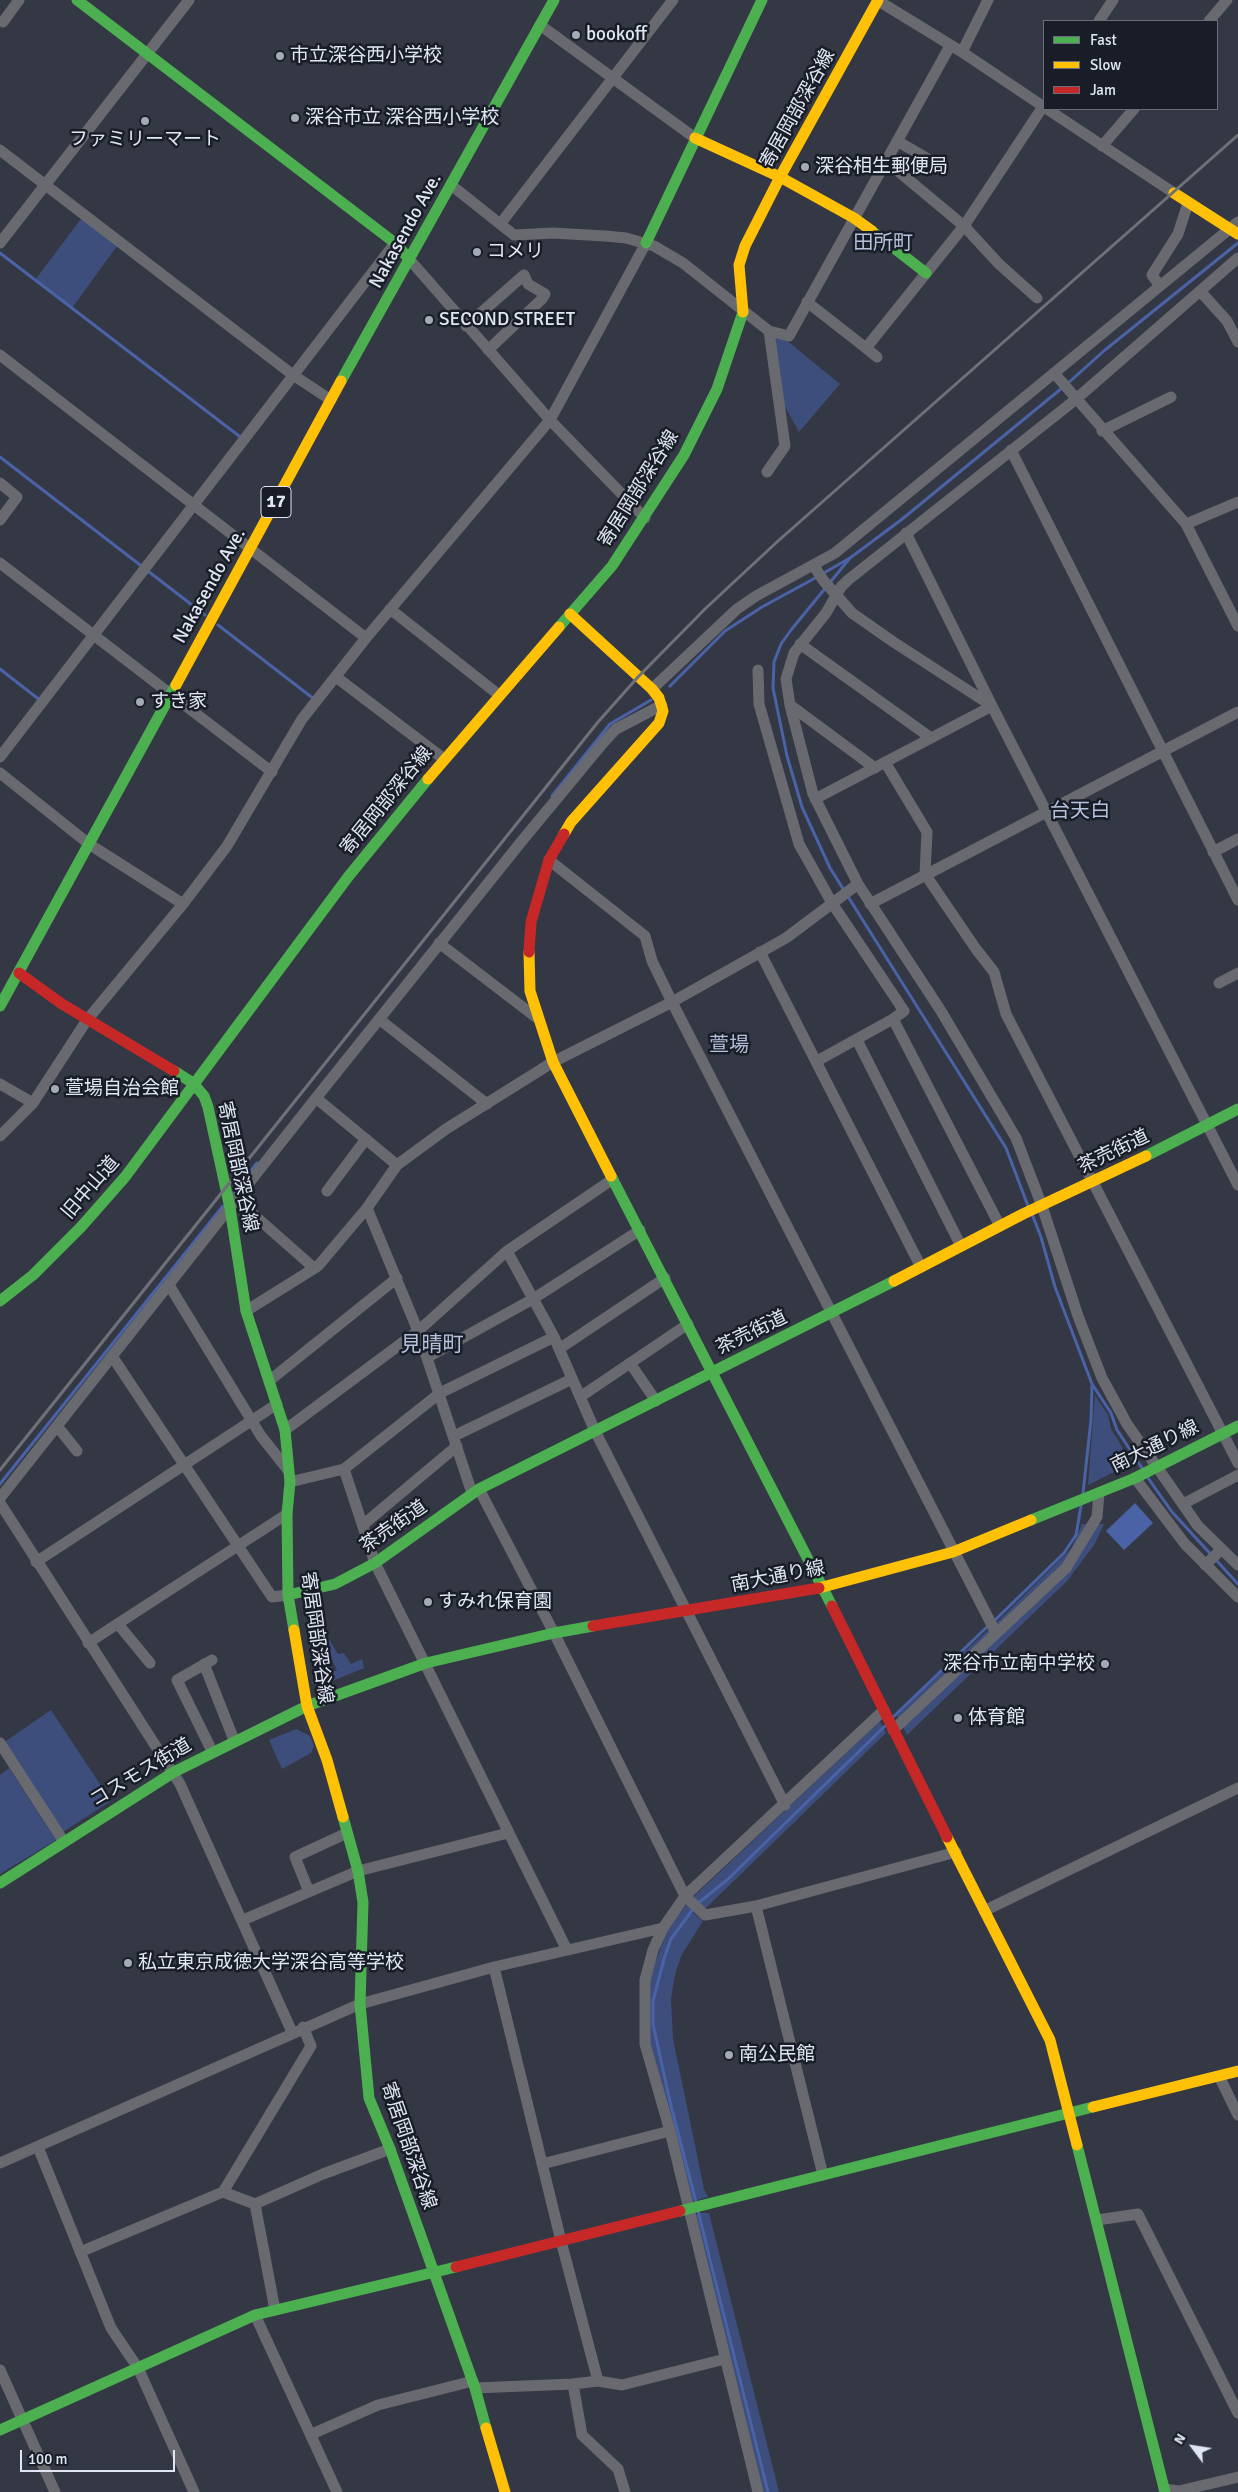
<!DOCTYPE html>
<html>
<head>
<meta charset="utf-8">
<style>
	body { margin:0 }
	#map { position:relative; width:1238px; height:2492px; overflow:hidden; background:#343844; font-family:Signika,sans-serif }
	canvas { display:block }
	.legend { position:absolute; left:1043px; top:20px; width:175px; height:90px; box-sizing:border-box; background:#191d27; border:1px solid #696d79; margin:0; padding:6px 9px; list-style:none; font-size:15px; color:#e0e6f3 }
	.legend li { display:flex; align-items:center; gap:10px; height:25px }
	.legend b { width:25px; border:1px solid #696d79 }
	.north { position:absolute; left:1168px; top:2422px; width:50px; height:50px; -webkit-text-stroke:4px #191d27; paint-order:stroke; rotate:301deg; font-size:14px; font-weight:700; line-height:20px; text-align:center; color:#e0e6f3 }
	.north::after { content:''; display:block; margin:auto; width:18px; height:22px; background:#e0e6f3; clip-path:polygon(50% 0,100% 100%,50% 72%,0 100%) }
	.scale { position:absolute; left:20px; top:2450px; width:155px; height:22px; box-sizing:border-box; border:2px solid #e0e6f3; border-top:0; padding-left:6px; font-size:15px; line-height:18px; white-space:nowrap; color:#e0e6f3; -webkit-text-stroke:4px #191d27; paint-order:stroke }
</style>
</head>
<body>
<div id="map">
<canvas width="1238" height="2492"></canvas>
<ul class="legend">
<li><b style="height:6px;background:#4caf50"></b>Fast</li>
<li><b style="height:6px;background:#ffc107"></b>Slow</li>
<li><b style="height:6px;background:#c62828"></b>Jam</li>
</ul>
<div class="north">N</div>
<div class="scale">100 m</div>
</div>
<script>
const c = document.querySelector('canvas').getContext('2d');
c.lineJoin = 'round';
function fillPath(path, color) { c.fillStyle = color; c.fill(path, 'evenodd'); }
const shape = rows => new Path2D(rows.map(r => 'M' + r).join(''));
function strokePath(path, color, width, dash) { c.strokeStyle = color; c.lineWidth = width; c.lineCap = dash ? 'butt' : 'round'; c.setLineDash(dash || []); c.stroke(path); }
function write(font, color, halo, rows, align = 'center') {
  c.font = font + ' Signika,"Noto Sans JP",sans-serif'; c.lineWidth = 5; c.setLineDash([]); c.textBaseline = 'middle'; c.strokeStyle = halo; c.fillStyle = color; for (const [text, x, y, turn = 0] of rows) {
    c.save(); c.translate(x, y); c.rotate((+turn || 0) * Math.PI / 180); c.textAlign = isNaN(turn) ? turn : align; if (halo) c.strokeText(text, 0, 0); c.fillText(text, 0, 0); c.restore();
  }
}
const green = shape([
	[84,215,120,242,72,308,35,280],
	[780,335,840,384,799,432,784,405,774,341],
	[1095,1395,1108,1415,1111,1429,1132,1463,1088,1485],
	[1082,1524,1104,1524,1094,1545,1067,1581,907,1735,896,1714,997,1622,1071,1549],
	[319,1635,327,1636,338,1654,344,1653,351,1664,362,1659,364,1668,318,1687,311,1682,337,1670],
	[51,1710,111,1801,63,1832,3,1743],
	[880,1721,886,1733,704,1910,697,1904,691,1911,703,1921,682,1954,675,1974,671,1999,673,2039,704,2189,708,2197,689,2202,649,2044,648,1981,668,1929,689,1901],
	[296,1729,310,1736,314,1746,311,1753,282,1769,269,1740],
	[9,1768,56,1840,0,1874,0,1775],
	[699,2213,709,2213,779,2492,762,2492,694,2216],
	[709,2253,711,2256,734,2353,734,2352]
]);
const water = shape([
	[1135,1503,1153,1523,1124,1550,1106,1531]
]);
const stream = shape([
	[0,253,243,439],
	[1067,384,1105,350,1238,243],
	[0,457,205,615],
	[850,558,791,630,781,644,774,662,773,688,787,756,802,807,830,868,1006,1148,1028,1206],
	[822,574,850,558,901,520,1062,388],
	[218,625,314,699],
	[0,669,41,701],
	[670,686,725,631,762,607,817,577],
	[552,796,610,724,651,700],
	[233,1193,257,1163],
	[1032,1214,1041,1237,1055,1287,1092,1384,1111,1413,1117,1430,1142,1468],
	[1148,1478,1172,1512,1238,1584],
	[0,1484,223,1206],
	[1083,1493,1091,1420,1092,1384],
	[994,1621,1064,1553,1076,1535,1081,1506],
	[892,1718,989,1625],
	[697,1904,727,1880,885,1726],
	[693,1909,671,1939,664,1959,653,2001,653,2024,670,2102,696,2202],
	[698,2211,768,2492]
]);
const street = shape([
	[877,0,962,52,1044,107],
	[1099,21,1113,0],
	[1209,21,1227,0],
	[3,22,19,0],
	[540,25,695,138],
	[962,52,988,0],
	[1047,109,1174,193],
	[897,141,942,167],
	[1102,146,1134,109],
	[0,150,293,375,331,400],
	[886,161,964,226,999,264,1037,298],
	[451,185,514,235,553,233,605,236,626,238,654,246,683,263,769,331,785,446,767,472],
	[501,223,673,0],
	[0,243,189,0],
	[1238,258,1075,400,848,580,841,587,826,613,794,653,786,679,790,705,813,794,858,884,941,1011,1016,1138,1042,1206,1078,1316,1102,1378,1127,1424,1198,1526,1238,1565],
	[410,260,550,420,645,518],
	[1160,286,1152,275,1178,234,1188,203],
	[1201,292,1227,321,1238,342],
	[807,302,866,348],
	[466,326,524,275,528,284,545,294,542,299,488,350],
	[769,331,789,336,950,46],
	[0,355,366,638],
	[877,357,866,348,964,226,1044,105],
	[1054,373,1186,524,1238,626],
	[1102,431,1171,397],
	[1011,450,1238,900],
	[0,483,17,497,0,520],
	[1186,524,1238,502],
	[0,563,272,772],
	[814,566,823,580,852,613,892,641,992,706,1238,1185],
	[390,609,499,695],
	[800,644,931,738],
	[758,670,759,704,799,844,832,903,904,1011,893,1019],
	[336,677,444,759],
	[652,689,737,609,756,596,835,553,1238,222],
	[790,705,875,768],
	[0,757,395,243],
	[885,762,927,832,925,874,976,949,994,972,1006,1014,1238,1463],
	[0,773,89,844,183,904],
	[815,799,992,706,906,533],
	[1213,852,1238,839],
	[549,860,645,936,652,961,672,1002,996,1633],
	[870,904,1238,712],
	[439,943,537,1018],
	[760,952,921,1267],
	[1219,983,1238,973],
	[379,1019,487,1104],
	[857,1040,961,1246],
	[817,1061,893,1019,1000,1226],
	[0,1084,33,1103],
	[316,1098,397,1165],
	[0,1136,33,1103,87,1020,183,904,227,846,302,719,366,638,550,420,646,243],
	[327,1191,366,1139],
	[237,1200,314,1268],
	[367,1208,418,1331,472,1493],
	[507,1251,554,1337,595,1431,785,1805],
	[169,1285,261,1436,288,1470],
	[246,1311,318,1266,367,1208,397,1165,446,1129,553,1062,672,1002,786,938,858,884],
	[559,1349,665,1278],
	[112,1356,272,1597,288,1595],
	[428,1357,533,1299,640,1230],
	[630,1363,656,1401],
	[269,1381,397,1278],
	[580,1397,688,1324],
	[57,1426,77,1451],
	[285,1430,418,1331,507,1251,613,1179],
	[454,1436,572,1379],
	[344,1469,375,1563,567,1950],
	[1135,1478,1185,1544,1238,1597],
	[290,1482,344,1469,440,1393,554,1337],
	[479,1489,554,1633,685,1896,705,1915,756,1906,956,1852],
	[0,1498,316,1098,521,842,603,743,616,729,662,705],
	[0,1503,180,1784,292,2032],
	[1183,1504,1238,1475],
	[364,1524,457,1446],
	[36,1562,277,1404],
	[1205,1565,1222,1549],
	[118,1624,150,1663],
	[88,1643,287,1514],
	[204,1664,234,1740],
	[893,1730,1066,1568,1097,1517,1099,1493],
	[0,1743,64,1842],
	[212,1751,177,1680,212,1660],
	[309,1892,295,1857,347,1833],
	[756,1906,823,2175],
	[984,1911,1238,1788],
	[243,1920,358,1871,508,1833],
	[494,1967,561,2241,598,2381],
	[1219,2076,1238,2115],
	[38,2147,111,2328,138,2368,194,2492],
	[0,2163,360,2004,494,1967,663,1928],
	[542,2164,670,2131],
	[223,2192,311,2046,303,2027],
	[255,2204,275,2310],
	[1097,2220,1138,2214,1238,2413],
	[80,2252,223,2192,255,2204,323,2174,390,2149],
	[255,2315,337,2492],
	[0,2370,55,2492],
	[573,2384,582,2435,618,2469,625,2492],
	[475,2388,573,2384,598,2381,622,2385,725,2359],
	[312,2434,378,2405,473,2381],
	[1164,2489,1179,2491,1238,2477],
	[758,2492,670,2131,645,2044,645,1980,653,1950,663,1928,685,1896,884,1710]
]);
const fast = shape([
	[77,0,395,243,410,260],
	[872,231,926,273],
	[646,243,762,0],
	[341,381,554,0],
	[559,627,612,566,684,455,717,389,743,312],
	[0,1006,176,685],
	[174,1071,193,1083,204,1096,208,1107,230,1208,246,1311,285,1430,290,1482,287,1514,288,1595,294,1630],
	[1146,1156,1238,1109],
	[611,1176,832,1606],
	[0,1301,33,1275,81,1227,125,1177,348,877,428,779],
	[1031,1520,1135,1478,1238,1426],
	[288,1595,335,1584,375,1563,479,1489,894,1281],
	[343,1817,358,1871,363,1902,360,2004,369,2098,390,2149,475,2388,486,2428],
	[0,1883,174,1772,307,1706,426,1663,554,1633,593,1626],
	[1077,2145,1165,2492],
	[680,2211,1093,2107],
	[0,2430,255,2315,456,2267]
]);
const slow = shape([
	[695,138,780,177,854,218,872,231],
	[1174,193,1238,234],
	[743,312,739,265,745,246,780,177,878,0],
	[176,685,341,381],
	[428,779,559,627],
	[564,834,571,822,659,723,663,711,659,698,652,689,570,614],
	[529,952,530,991,553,1062,611,1176],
	[894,1281,1023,1214,1146,1156],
	[819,1588,953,1552,1031,1520],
	[294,1630,307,1706,327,1760,343,1817],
	[947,1837,1050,2040,1077,2145],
	[1093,2107,1238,2071],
	[486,2428,505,2492]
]);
const jam = shape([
	[529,952,531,922,549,860,564,834],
	[19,973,62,1004,174,1071],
	[832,1606,947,1837],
	[593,1626,819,1588],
	[456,2267,680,2211]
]);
const rail = shape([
	[0,1470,598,722,638,677,706,608,778,541,1238,135]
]);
const markers = [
	[576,35,5,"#a4a9b6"],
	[280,56,5,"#a4a9b6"],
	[295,118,5,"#a4a9b6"],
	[145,121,5,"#a4a9b6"],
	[805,167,5,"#a4a9b6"],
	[477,252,5,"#a4a9b6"],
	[429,320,5,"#a4a9b6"],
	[140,702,5,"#a4a9b6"],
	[55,1089,5,"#a4a9b6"],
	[428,1602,5,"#a4a9b6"],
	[1105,1664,5,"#a4a9b6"],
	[958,1718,5,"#a4a9b6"],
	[128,1963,5,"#a4a9b6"],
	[729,2055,5,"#a4a9b6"]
];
const shields = [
	[276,502,30]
];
const shieldNames = [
	["17",276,502]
];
const poiNames = [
	["bookoff",586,35],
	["市立深谷西小学校",290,56],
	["深谷市立 深谷西小学校",305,118],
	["ファミリーマート",145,140,"center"],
	["深谷相生郵便局",815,167],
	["コメリ",487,252],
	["SECOND STREET",439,320],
	["すき家",150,702],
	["萱場自治会館",65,1089],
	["すみれ保育園",438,1602],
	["深谷市立南中学校",1095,1664,"right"],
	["体育館",968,1718],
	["私立東京成徳大学深谷高等学校",138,1963],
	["南公民館",739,2055]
];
const streetNames = [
	["寄居岡部深谷線",798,109,-61],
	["Nakasendo Ave.",406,231,-61],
	["寄居岡部深谷線",639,489,-58],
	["Nakasendo Ave.",210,586,-61],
	["寄居岡部深谷線",387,801,-51],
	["茶売街道",1114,1152,-26],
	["寄居岡部深谷線",237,1167,78],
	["旧中山道",91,1188,-49],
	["茶売街道",752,1333,-26],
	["南大通り線",1155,1447,-26],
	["茶売街道",394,1527,-35],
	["南大通り線",778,1577,-11],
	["寄居岡部深谷線",316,1638,82],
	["コスモス街道",141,1773,-31],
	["寄居岡部深谷線",408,2146,71]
];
const neighbourhoodNames = [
	["田所町",883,244],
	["台天白",1080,812],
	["萱場",729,1046]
];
const quarterNames = [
	["見晴町",432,1345]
];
fillPath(green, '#3d4e7d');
fillPath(water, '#4a63a7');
strokePath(stream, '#4a63a7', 3);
strokePath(street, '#686a6f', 11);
strokePath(fast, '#4caf50', 11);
strokePath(slow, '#ffc107', 11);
strokePath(jam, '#c62828', 11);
strokePath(rail, '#6f7178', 3);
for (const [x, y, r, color] of markers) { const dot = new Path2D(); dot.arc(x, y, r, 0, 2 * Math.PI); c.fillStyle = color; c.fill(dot); strokePath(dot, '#191d27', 2); }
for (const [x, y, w] of shields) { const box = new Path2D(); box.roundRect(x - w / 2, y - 15.5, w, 31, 4); c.fillStyle = '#191d27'; c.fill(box); strokePath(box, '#e0e6f3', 1); }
write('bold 18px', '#e0e6f3', null, shieldNames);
write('19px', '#e0e6f3', '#191d27', poiNames, 'left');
write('19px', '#e0e6f3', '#191d27', streetNames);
write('20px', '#b6c2dc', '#191d27', neighbourhoodNames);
write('21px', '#b6c2dc', '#191d27', quarterNames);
</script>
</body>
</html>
